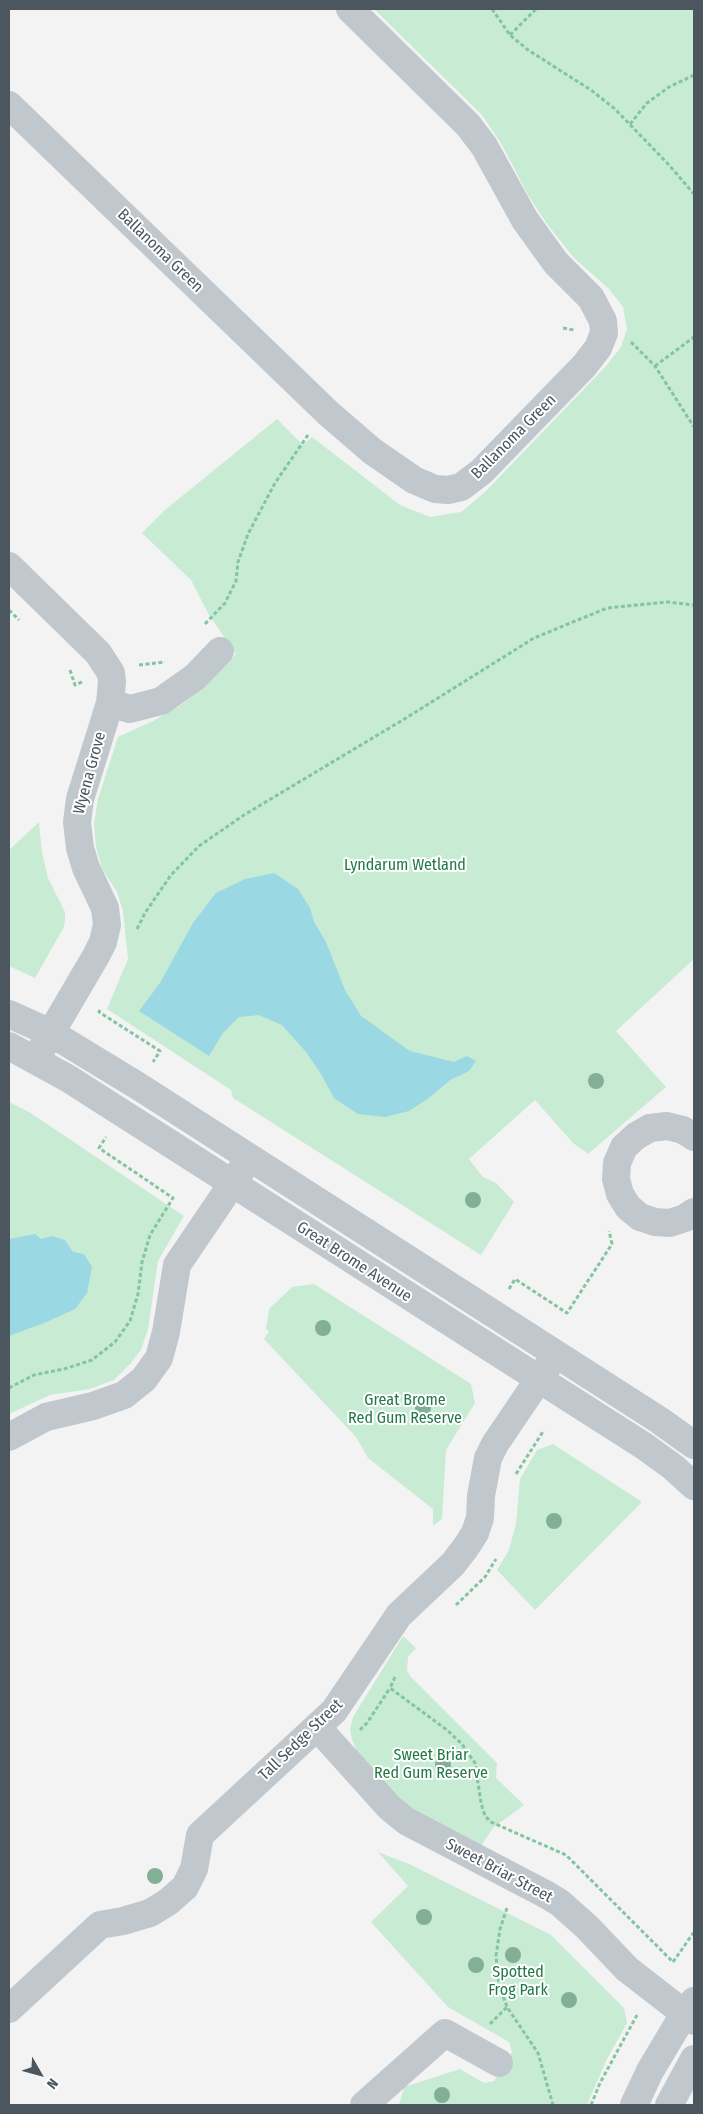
<!DOCTYPE html>
<html>
<head>
<meta charset="utf-8">
<style>
	body { margin:0 }
	#map { position:relative; width:703px; height:2114px; overflow:hidden; background:#f4f3f3; font-family:"Fira Sans Condensed",sans-serif }
	canvas { display:block }
	.frame { position:absolute; inset:0; border:10px solid #4c565e; pointer-events:none }
	.north { position:absolute; left:15px; top:2049px; width:50px; height:50px; -webkit-text-stroke:4px #fff; paint-order:stroke; rotate:128deg; font-size:14px; font-weight:700; line-height:20px; text-align:center; color:#4c565e }
	.north::after { content:''; display:block; margin:auto; width:18px; height:22px; background:#4c565e; clip-path:polygon(50% 0,100% 100%,50% 72%,0 100%) }
</style>
</head>
<body>
<div id="map">
<canvas width="703" height="2114"></canvas>
<div class="frame"></div>
<div class="north">N</div>
</div>
<script>
const c = document.querySelector('canvas').getContext('2d');
c.lineJoin = 'round';
function fillPath(path, color) { c.fillStyle = color; c.fill(path, 'evenodd'); }
const shape = rows => new Path2D(rows.map(r => 'M' + r).join(''));
function strokePath(path, color, width, dash) { c.strokeStyle = color; c.lineWidth = width; c.lineCap = dash ? 'butt' : 'round'; c.setLineDash(dash || []); c.stroke(path); }
function write(font, color, halo, rows, align = 'center') {
  c.font = font + ' "Fira Sans Condensed",sans-serif'; c.lineWidth = 4; c.setLineDash([]); c.textBaseline = 'middle'; c.strokeStyle = halo; c.fillStyle = color; for (const [text, x, y, turn = 0] of rows) {
    c.save(); c.translate(x, y); c.rotate((+turn || 0) * Math.PI / 180); c.textAlign = isNaN(turn) ? turn : align; if (halo) c.strokeText(text, 0, 0); c.fillText(text, 0, 0); c.restore();
  }
}
const green = shape([
	[374,9,694,9,694,959,616,1031,666,1087,588,1154,573,1143,535,1100,469,1159,483,1177,496,1183,514,1202,481,1255,233,1098,231,1090,107,1009,128,959,123,911,117,892,102,869,96,847,94,824,98,799,118,737,153,721,181,705,200,690,236,654,209,615,191,580,142,533,165,510,277,419,303,445,312,437,400,505,430,517,461,512,484,493,606,366,621,347,627,329,623,307,609,289,574,258,547,224,528,195,502,145,482,115],
	[39,822,42,853,48,878,65,912,65,919,64,927,35,978,9,966,9,850],
	[9,1102,29,1112,184,1216,158,1261,148,1329,141,1350,130,1364,114,1380,90,1389,50,1395,9,1414],
	[314,1284,471,1384,475,1403,446,1450,442,1519,433,1526,433,1509,368,1458,356,1437,264,1339,269,1331,266,1329,269,1309,292,1287],
	[553,1444,642,1502,535,1610,497,1570,509,1550,516,1523,520,1479,537,1450],
	[403,1636,416,1648,408,1657,407,1670,410,1676,497,1763,496,1778,524,1805,493,1828,481,1846,429,1820,399,1799,357,1752,352,1740,350,1729,353,1717],
	[378,1852,409,1864,551,1935,624,2008,627,2023,606,2061,587,2105,399,2105,404,2087,460,2069,484,2083,494,2081,512,2052,509,2042,448,2007,371,1922,408,1886]
]);
const water = shape([
	[274,873,298,889,310,908,314,922,326,942,345,990,361,1016,410,1051,454,1062,467,1056,476,1061,469,1071,450,1080,429,1098,409,1111,385,1117,358,1114,334,1098,321,1074,306,1052,282,1025,259,1015,239,1017,223,1033,209,1056,139,1011,160,983,193,923,216,893,245,879],
	[35,1234,41,1239,52,1236,65,1240,73,1252,84,1254,92,1267,87,1293,75,1309,44,1323,9,1336,9,1239]
]);
const path = shape([
	[492,9,510,35,528,50,591,90,615,109,669,165,694,194],
	[510,35,536,9],
	[630,124,647,103,669,87,694,75],
	[563,328,574,330],
	[631,342,655,366,694,427],
	[655,366,694,337],
	[9,610,19,620],
	[205,624,225,603,236,581,238,562,248,534,275,483,308,435],
	[139,665,165,662],
	[70,670,75,685,82,682],
	[137,929,145,913,171,875,199,846,244,815,406,718,534,638,607,608,667,602,694,605],
	[100,1010,99,1012,160,1051,153,1062],
	[509,1289,515,1279,567,1313,612,1244,609,1231],
	[9,1388,34,1375,64,1369,92,1360,115,1342,130,1321,138,1294,142,1262,150,1235,173,1198,99,1148,106,1137],
	[516,1474,544,1430],
	[456,1605,485,1577,496,1559],
	[395,1677,390,1688,447,1730,462,1744,468,1753,475,1763,481,1803,485,1816,491,1822,566,1855,673,1962],
	[360,1730,367,1723,390,1688],
	[507,1908,500,1929,496,1956,499,1985,507,2007,538,2053,553,2105],
	[673,1962,694,1932],
	[490,2024,507,2007],
	[591,2105,600,2083,637,2015]
]);
const minor = shape([
	[9,105,328,413,372,451,414,480,435,489,448,490,461,487,481,472,584,366,598,348,604,333,603,321,591,298,556,263,525,220,484,146,468,125,350,9],
	[9,566,98,653,111,673,112,682,110,703,80,799,77,822,80,848,86,868,105,908,107,925,103,942,96,956,42,1048],
	[110,703,130,709,161,701,195,677,220,651],
	[9,1014,51,1033,138,1086,659,1420,694,1445],
	[9,1046,69,1079,644,1446,673,1467,694,1486],
	[694,1137,683,1130,667,1126,650,1128,636,1136,624,1147,617,1163,616,1179,620,1194,628,1207,640,1217,655,1222,670,1223,685,1218,694,1212],
	[9,1437,46,1417,93,1406,124,1395,144,1379,159,1358,166,1332,177,1265,242,1169],
	[317,1727,389,1807,406,1821,547,1895,560,1903,587,1927,627,1969,694,2021],
	[9,2009,100,1925,123,1921,150,1913,168,1902,185,1887,194,1869,200,1835,334,1711,399,1615,453,1564,466,1547,475,1533,480,1518,481,1496,488,1458,495,1444,556,1354],
	[364,2105,445,2033,499,2063],
	[634,2105,650,2071,684,2014,694,2001],
	[669,2105,694,2059]
]);
const trees = [
	[596,1081],
	[473,1200],
	[323,1328],
	[423,1408],
	[554,1521],
	[443,1765],
	[155,1876],
	[424,1917],
	[513,1955],
	[476,1965],
	[569,2000],
	[442,2095]
];
const streetNames = [
	["Ballanoma Green",160,251,44],
	["Ballanoma Green",514,437,-45],
	["Wyena Grove",90,773,-75],
	["Great Brome Avenue",354,1262,33],
	["Tall Sedge Street",301,1740,-44],
	["Sweet Briar Street",499,1871,28]
];
const parkNames = [
	["Lyndarum Wetland",405,866],
	["Great Brome",405,1401],
	["Red Gum Reserve",405,1419],
	["Sweet Briar",431,1756],
	["Red Gum Reserve",431,1774],
	["Spotted",518,1973],
	["Frog Park",518,1991]
];
fillPath(green, '#c8ebd3');
fillPath(water, '#9ad8e3');
strokePath(path, '#83c5a1', 3, [4, 2.5]);
strokePath(minor, '#c0c7cd', 28);
c.fillStyle = '#82af95';
for (const [x, y] of trees) { c.beginPath(); c.arc(x, y, 8, 0, 2 * Math.PI); c.fill(); }
write('16px', '#4c565e', '#fff', streetNames);
write('16px', '#247848', '#fff', parkNames);
</script>
</body>
</html>
